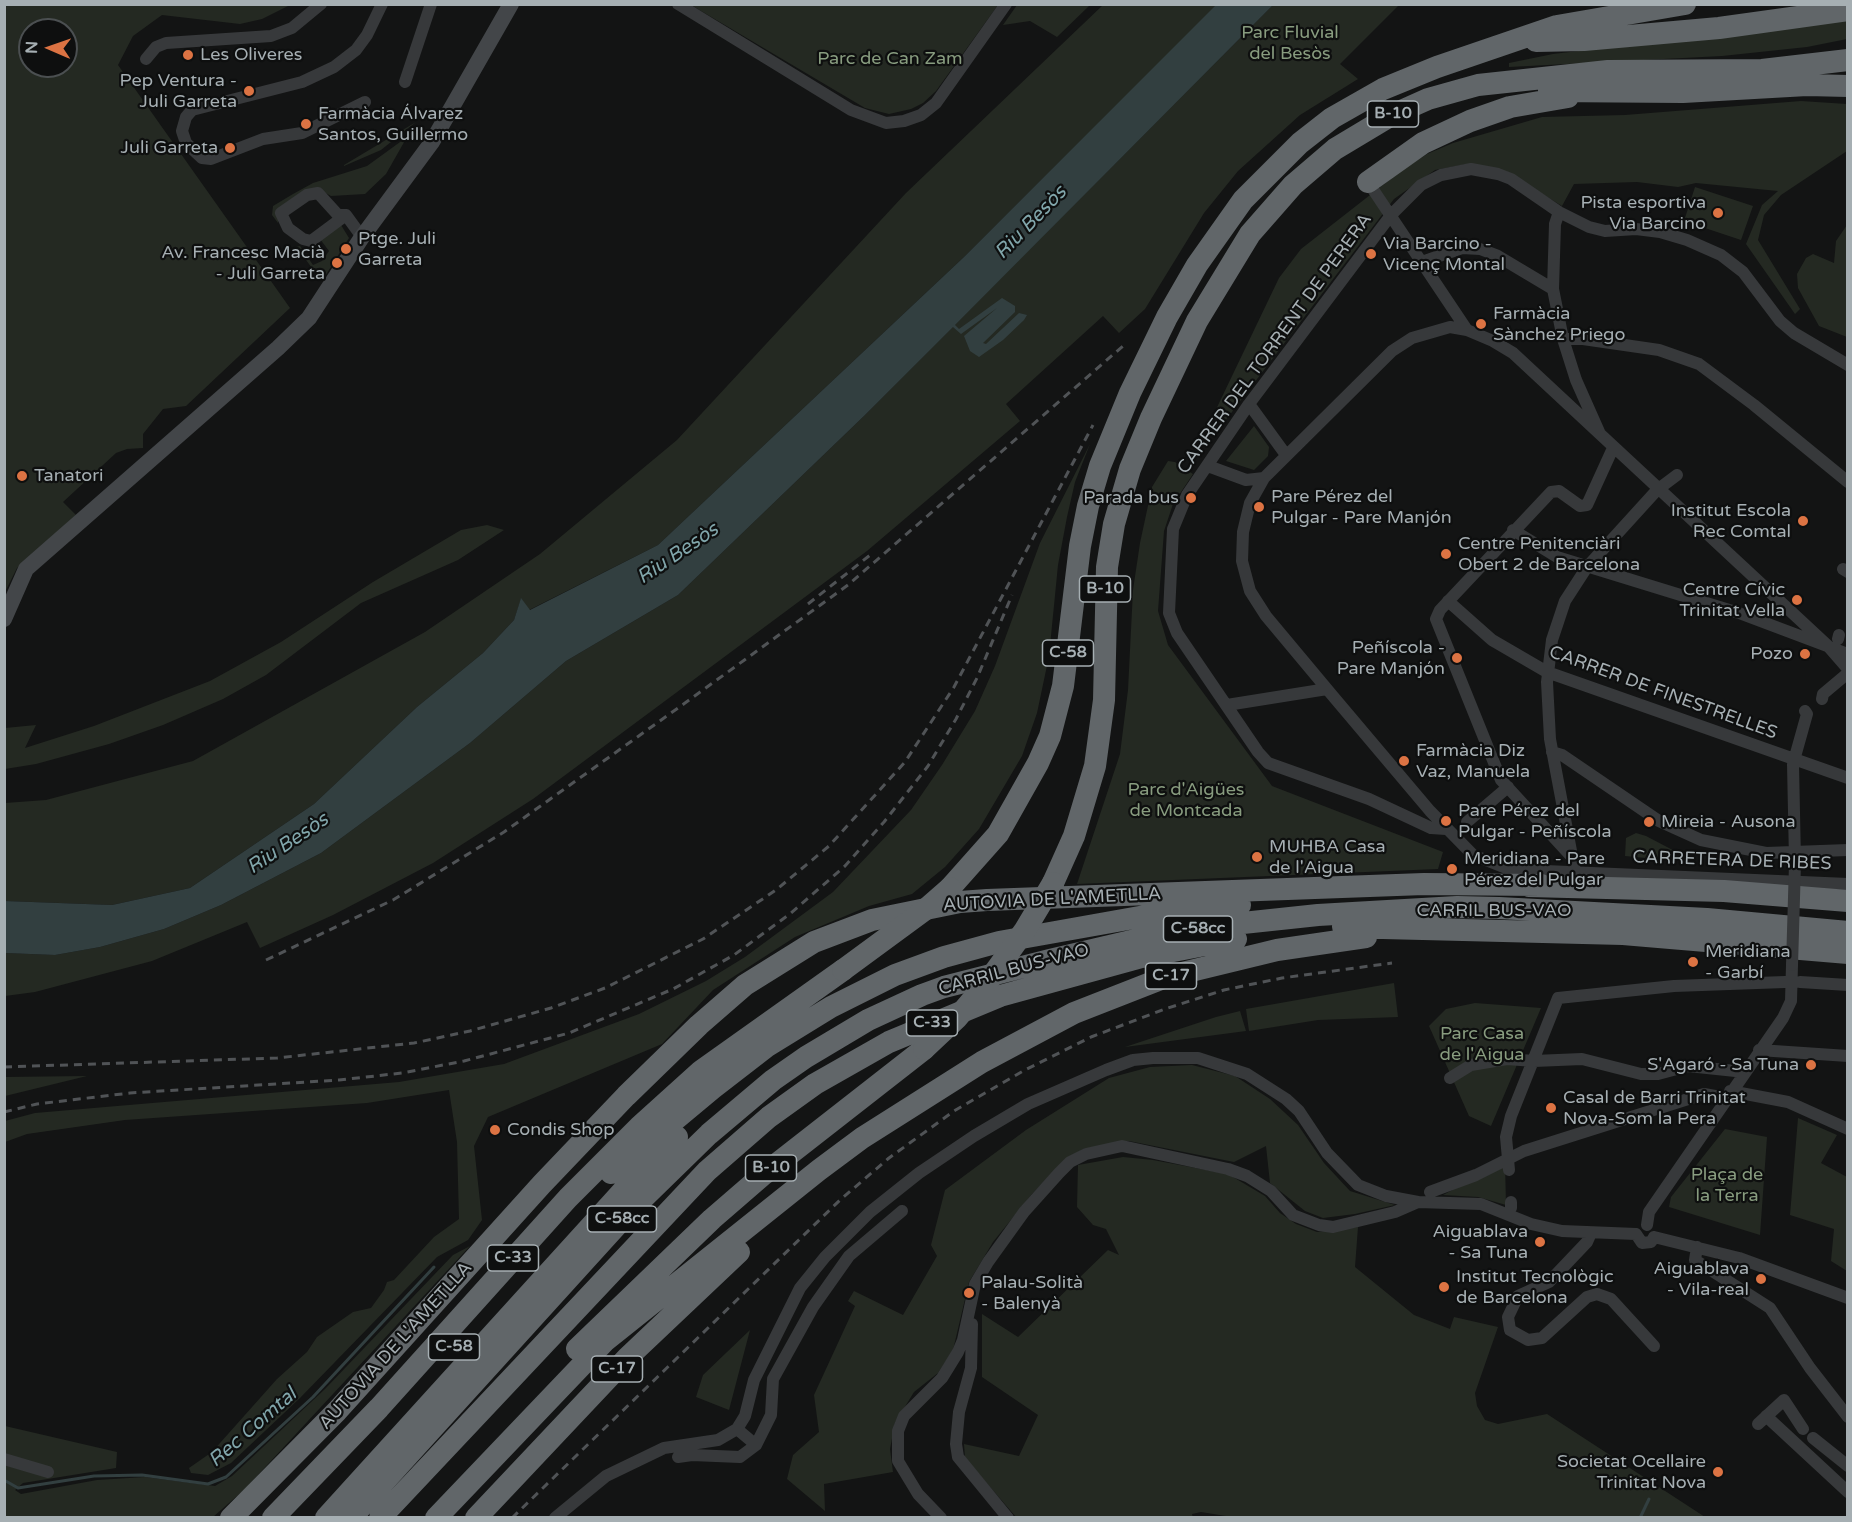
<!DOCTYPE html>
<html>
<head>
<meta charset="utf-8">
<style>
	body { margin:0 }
	#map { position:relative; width:1852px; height:1522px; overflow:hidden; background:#131414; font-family:"Varela Round",sans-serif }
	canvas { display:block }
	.frame { position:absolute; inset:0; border:6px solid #a6afb3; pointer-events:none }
	.north { position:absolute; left:18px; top:18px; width:60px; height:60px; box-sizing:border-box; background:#0e0f0f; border:2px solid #4b4f51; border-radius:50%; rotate:272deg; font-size:16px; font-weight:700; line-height:24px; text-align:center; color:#a6afb3 }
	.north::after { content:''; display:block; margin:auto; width:21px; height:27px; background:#dc7343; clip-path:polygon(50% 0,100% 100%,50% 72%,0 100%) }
</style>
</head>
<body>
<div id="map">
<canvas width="1852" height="1522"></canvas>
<div class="frame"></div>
<div class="north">N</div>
</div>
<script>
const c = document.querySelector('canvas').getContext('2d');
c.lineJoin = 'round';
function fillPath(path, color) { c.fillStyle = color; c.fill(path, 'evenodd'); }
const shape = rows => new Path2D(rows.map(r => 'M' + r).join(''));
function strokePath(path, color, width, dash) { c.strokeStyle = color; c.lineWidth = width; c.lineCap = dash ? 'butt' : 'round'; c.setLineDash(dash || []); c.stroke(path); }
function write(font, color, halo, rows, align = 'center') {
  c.font = font + ' "Varela Round",sans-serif'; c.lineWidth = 4.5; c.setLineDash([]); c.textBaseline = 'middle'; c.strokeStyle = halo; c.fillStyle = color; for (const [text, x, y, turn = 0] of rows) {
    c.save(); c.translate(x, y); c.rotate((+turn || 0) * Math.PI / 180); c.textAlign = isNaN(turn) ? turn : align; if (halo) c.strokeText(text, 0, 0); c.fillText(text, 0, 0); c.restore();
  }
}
const green = shape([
	[5,5,290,5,262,19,240,24,162,15,133,36,118,65,290,308,186,406,163,409,143,434,143,448,127,449,116,453,63,502,76,515,17,568,5,592],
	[30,30,66,30,66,66,30,66],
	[691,5,998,5,936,91,923,103,911,109,889,114,865,108],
	[1017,5,1017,4,1090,5,1057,37,1030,21,1003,25],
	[1103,5,1217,5,965,256,658,545,529,610,521,599,514,620,483,653,417,707,314,804,190,888,112,905,5,901,5,803,46,800,193,761,425,632,540,554,677,440,906,193],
	[1273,5,1399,5,1340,64,1358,79,1300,115,1238,171,1204,213,1145,309,1119,333,1103,316,1006,404,1020,421,867,551,533,799,433,863,333,915,260,948,247,922,152,961,35,992,5,996,5,953,55,955,100,947,164,929,221,905,321,853,470,743,566,661,678,595,864,416],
	[1847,19,1847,39,1807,47,1722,56,1509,67,1509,63,1553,54],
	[1801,101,1847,104,1847,151,1781,195,1764,215,1758,240,1800,309,1795,314,1746,244,1762,205,1778,191,1696,183,1678,187,1637,182,1574,184,1562,206,1511,175,1467,164,1435,170,1394,199,1216,433,1209,424,1279,278,1301,249,1402,170,1427,154,1453,143,1542,117,1625,115],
	[416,122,381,150,344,166,344,165],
	[407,137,386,174,365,194,331,196,322,191,278,215,278,223,272,215,273,206,293,194,313,183,367,166],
	[1695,187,1753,206,1741,240,1684,221],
	[341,225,349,238,322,281,296,247,300,246,313,265,322,261,329,251,320,239],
	[1847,225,1847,337,1819,326,1798,288,1797,274,1806,258,1813,254,1834,263,1836,241],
	[1254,426,1269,447,1268,456,1254,470,1226,461],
	[1090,444,1075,482,1067,517,1058,565,1049,656,1037,713,1022,756,979,829,945,867,912,894,869,906,795,937,713,990,662,1044,488,1117,474,1146,482,1220,468,1240,437,1257,300,1398,231,1463,208,1475,191,1473,189,1468,212,1452,277,1379,307,1352,317,1337,353,1312,371,1308,384,1290,387,1282,394,1280,434,1237,459,1219,457,1142,449,1090,367,1103,125,1120,27,1134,5,1142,5,1121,35,1113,399,1082,504,1064,639,1014,706,981,745,957,833,892,911,810,942,765,975,711,995,666,1040,543],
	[1168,461,1175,462,1193,474,1173,504,1164,531,1158,611,1168,645,1272,786,1443,852,1438,869,1077,884,1120,754,1128,690,1133,590,1140,543,1152,487],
	[487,525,504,530,458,560,361,603,266,675,223,699,163,725,109,744,36,764,5,769,5,728,36,725,25,748,94,726,210,681,281,642,373,582,461,530],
	[1636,833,1646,836,1688,858,1679,861,1625,856,1626,838],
	[1394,983,1398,1017,1318,1020,1249,1031,1246,1009],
	[1475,1003,1541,1008,1491,1126,1469,1116,1429,1026,1446,1009],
	[1240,1011,1246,1031,1125,1047,1216,1017],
	[1192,1065,1235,1076,1270,1099,1298,1125,1324,1163,1350,1191,1395,1205,1355,1214,1323,1218,1305,1211,1270,1183,1266,1146,1234,1162,1129,1141,1083,1149,1060,1165,1032,1194,993,1242,969,1282,953,1350,938,1373,914,1392,895,1423,890,1449,893,1472,824,1484,825,1511,787,1479,793,1455,819,1432,814,1395,855,1306,848,1301,854,1291,903,1315,937,1256,931,1245,945,1190,1026,1130,1109,1078,1150,1067],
	[87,1076,5,1096,5,1077],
	[1798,1118,1837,1135,1821,1163,1847,1177,1847,1271,1831,1261,1834,1229,1790,1215],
	[1725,1129,1767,1137,1760,1235,1669,1207,1671,1197],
	[1123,1157,1153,1160,1228,1174,1265,1196,1280,1213,1296,1224,1317,1232,1358,1227,1355,1267,1414,1315,1450,1329,1454,1317,1498,1327,1475,1393,1477,1406,1485,1420,1498,1424,1547,1414,1705,1517,1238,1518,1201,1512,1192,1514,1193,1518,1016,1517,965,1458,964,1444,1019,1456,1038,1415,982,1377,982,1314,1018,1337,1108,1250,1119,1255,1106,1229,1093,1225,1077,1207,1078,1165],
	[1505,1162,1506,1205,1478,1197,1443,1195],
	[470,1246,245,1489,213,1517,5,1518,5,1426,117,1452,116,1468,23,1483,15,1490,21,1494,97,1480,145,1477,215,1486,232,1476,325,1389,453,1255],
	[750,1330,729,1410,696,1397,703,1375]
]);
const water = shape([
	[1217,4,1273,5,955,325,959,329,1002,298,1015,306,1015,312,983,343,986,344,1019,313,1027,315,1024,320,1003,340,979,357,970,351,964,336,997,308,961,334,953,327,864,416,678,595,566,661,470,743,321,853,221,905,164,929,100,947,55,955,5,953,5,901,112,905,190,888,314,804,417,707,483,653,514,620,521,598,530,610,658,545,965,256]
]);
const stream = shape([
	[4,1480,18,1488,94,1476,142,1475,208,1484,226,1477,313,1397,434,1267],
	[1640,1518,1649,1499]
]);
const street = shape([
	[678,4,851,110,886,123,904,121,921,115,936,103,1006,4],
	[146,59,156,47,166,43,271,36,292,28,321,4],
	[405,82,431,4],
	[365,102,302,133,263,139,211,159,202,158,186,143,182,131,186,117,192,110,302,82,334,67,356,50,367,35,382,4],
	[1368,182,1467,330],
	[1559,212,1555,224,1553,289,1563,339,1576,380,1600,434,1828,646,1848,669],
	[346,215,311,241,303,239,288,228,281,213,307,195,318,193,338,215,346,215,362,237],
	[1422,262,1462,248,1480,249,1496,255,1553,289],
	[1563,339,1583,339,1659,350,1699,364,1754,405,1848,482],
	[1249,404,1286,455],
	[1600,434,1513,353,1493,341,1467,330,1450,327,1412,338,1392,351,1264,478,1250,503,1243,532,1242,561,1250,591,1266,616,1332,695,1430,811,1473,855,1506,868,1522,870,1848,884],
	[1208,466,1246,480,1264,478],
	[1513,530,1557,557,1739,613,1848,654],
	[1843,569,1848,572],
	[1448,601,1492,640,1547,672,1848,778],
	[1838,639,1839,635],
	[1822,699,1823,694,1848,673],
	[1227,705,1327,689],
	[1552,752,1562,755,1659,821,1701,840,1766,853,1848,850],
	[1467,822,1508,787],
	[1446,829,1431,828,1369,799,1268,763,1258,752,1177,633,1169,613,1173,529,1187,495,1249,404,1391,215,1421,185,1441,175,1471,169,1498,174,1511,179,1559,212,1589,227,1605,231,1636,229,1660,232,1687,240,1721,255,1743,272,1780,321,1794,333,1848,365],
	[1570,855,1501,780,1436,619,1440,610,1551,492,1559,491,1580,506,1587,505,1613,448],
	[1795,860,1793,764,1807,714,1805,711],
	[1575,872,1550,739,1547,682,1552,640,1565,601,1587,567,1657,490,1677,475],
	[1800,982,1848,985],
	[1759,1050,1848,1056],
	[1450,1078,1471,1065,1507,1059,1534,1061,1582,1059,1641,1074,1658,1074,1688,1066,1745,1072],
	[1730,1091,1788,1102,1848,1129],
	[1509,1170,1506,1137,1511,1116,1558,998,1674,986,1785,982],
	[1430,1192,1476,1175,1524,1151,1704,1094,1715,1096],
	[1511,1208,1511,1202],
	[1647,1225,1649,1212,1783,1018,1791,1001,1792,965],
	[1591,1233,1587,1242,1549,1282,1518,1296,1508,1317,1510,1330,1528,1340,1542,1338,1587,1297,1597,1294,1611,1299,1654,1346],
	[1636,1234,1642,1243,1651,1242,1654,1237],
	[1654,1237,1739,1258,1848,1298],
	[1697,1247,1695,1260,1770,1308,1810,1368,1848,1417],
	[972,1324,971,1368,959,1412,956,1444,958,1457,1008,1518],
	[1766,1416,1848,1492],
	[1758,1424,1784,1400,1803,1429],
	[737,1429,756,1445],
	[1813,1438,1848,1466],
	[678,1457,692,1455,740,1457,756,1445,771,1415,773,1379,813,1307,849,1256,902,1211],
	[4,1459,48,1472],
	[555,1518,606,1476,664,1448,718,1440,737,1429,745,1416,754,1380,800,1288,825,1257,870,1212,919,1173,974,1136,1028,1104,1106,1070,1133,1060,1153,1058,1198,1058,1247,1074,1286,1099,1299,1111,1327,1153,1358,1185,1386,1196,1418,1202],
	[941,1518,918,1494,898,1461,898,1431,904,1416,942,1378,958,1352,963,1340,975,1284,988,1262,1024,1212,1059,1173,1070,1162,1086,1154,1122,1146,1228,1169,1247,1176,1271,1191,1293,1215,1319,1225,1333,1227,1395,1212,1418,1202,1481,1204,1531,1224,1562,1231,1636,1234]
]);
const secondary = shape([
	[4,619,26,569,278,348,309,318,362,237,432,142,511,4]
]);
const highway = shape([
	[1536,41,1584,40,1719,28,1848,10],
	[1549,91,1683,92,1807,85,1848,86],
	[1368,182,1423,143,1470,121,1510,107,1568,97],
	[1053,883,1074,836,1095,766,1104,700,1107,567,1114,524,1130,469,1151,418,1197,321,1250,234,1293,185,1335,149,1390,116,1428,99,1478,85,1608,71,1762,70,1848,60],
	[1529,886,1724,891,1848,901],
	[950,888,998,834,1038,763,1050,736,1063,686,1080,546,1088,506,1100,466,1130,393,1167,317,1197,265,1243,200,1300,143,1332,118,1383,89,1437,67,1557,26,1685,4],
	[1343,927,1623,934,1848,953],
	[611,1173,713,1088,766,1047,831,1007,895,975,944,957,999,942,1145,916,1240,905],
	[577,1349,712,1219,764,1174,924,1049],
	[231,1518,337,1411,542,1184,626,1096,699,1025,745,985,814,942,872,920,960,902,987,900,1424,884,1541,885],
	[273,1518,379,1408,568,1198,639,1127,701,1071,843,970],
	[326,1518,623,1191,677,1137],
	[351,1518,626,1215,709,1134,773,1080,806,1057,868,1020,922,995,944,987,1050,960,1144,938,1224,925,1318,915,1457,907,1499,908,1707,919,1848,932],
	[380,1518,707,1171,769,1117,815,1084,889,1042,1000,996,1142,957,1236,939],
	[436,1518,605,1341,819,1170,862,1138,982,1062,1074,1013,1166,977,1277,950,1366,937],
	[476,1518,627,1358,739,1252]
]);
const rail = shape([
	[808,604,874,552],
	[266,960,393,900,504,832,685,703,848,585,1123,346],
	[4,1067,277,1058,414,1043,470,1031,551,1008,605,988,703,939,776,890,829,846,905,762,954,687,1093,425],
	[4,1112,37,1104,130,1093,339,1080,402,1073,464,1061,569,1033,673,989,734,955,791,913,845,866,884,822,928,766,956,719,977,678,1012,595],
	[512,1518,840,1200,889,1158,954,1111,1023,1071,1091,1037,1165,1009,1224,990,1282,978,1392,963]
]);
const streetBridge = shape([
	[1792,965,1795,864]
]);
const highwayBridge = shape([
	[843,970,926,909,950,888],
	[924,1049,957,1018,989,980,1025,930,1053,883]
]);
const markers = [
	[188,55,6,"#dc7343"],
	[249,91,6,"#dc7343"],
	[306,124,6,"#dc7343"],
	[230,148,6,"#dc7343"],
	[1718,213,6,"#dc7343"],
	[346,249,6,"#dc7343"],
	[1371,254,6,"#dc7343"],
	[337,263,6,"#dc7343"],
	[1481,324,6,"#dc7343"],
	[22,476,6,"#dc7343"],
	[1191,498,6,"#dc7343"],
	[1259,507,6,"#dc7343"],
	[1803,521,6,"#dc7343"],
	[1446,554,6,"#dc7343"],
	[1797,600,6,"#dc7343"],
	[1805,654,6,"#dc7343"],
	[1457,658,6,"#dc7343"],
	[1404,761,6,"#dc7343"],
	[1446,821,6,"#dc7343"],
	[1649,822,6,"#dc7343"],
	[1257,857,6,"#dc7343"],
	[1452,869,6,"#dc7343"],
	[1693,962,6,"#dc7343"],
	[1811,1065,6,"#dc7343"],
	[1551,1108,6,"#dc7343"],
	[495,1130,6,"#dc7343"],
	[1540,1242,6,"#dc7343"],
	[1761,1279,6,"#dc7343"],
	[1444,1287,6,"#dc7343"],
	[969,1293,6,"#dc7343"],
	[1718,1472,6,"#dc7343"]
];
const shields = [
	[1393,114,51],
	[1105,589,51],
	[1068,653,51],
	[1198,929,69],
	[1171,976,51],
	[932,1023,51],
	[771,1168,51],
	[622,1219,69],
	[513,1258,51],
	[454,1347,51],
	[617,1369,51]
];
const shieldNames = [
	["B-10",1393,114],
	["B-10",1105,589],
	["C-58",1068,653],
	["C-58cc",1198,929],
	["C-17",1171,976],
	["C-33",932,1023],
	["B-10",771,1168],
	["C-58cc",622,1219],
	["C-33",513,1258],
	["C-58",454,1347],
	["C-17",617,1369]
];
const parkNames = [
	["Parc Fluvial",1290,33],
	["del Besòs",1290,54],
	["Parc de Can Zam",890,59],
	["Parc d'Aigües",1186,790],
	["de Montcada",1186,811],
	["Parc Casa",1482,1034],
	["de l'Aigua",1482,1055],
	["Plaça de",1727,1175],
	["la Terra",1727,1196]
];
const poiNames = [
	["Les Oliveres",200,55],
	["Pep Ventura -",237,81,"right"],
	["Juli Garreta",237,102,"right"],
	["Farmàcia Álvarez",318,114],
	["Santos, Guillermo",318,135],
	["Juli Garreta",218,148,"right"],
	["Pista esportiva",1706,203,"right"],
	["Via Barcino",1706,224,"right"],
	["Ptge. Juli",358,239],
	["Garreta",358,260],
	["Via Barcino -",1383,244],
	["Vicenç Montal",1383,265],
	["Av. Francesc Macià",325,253,"right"],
	["- Juli Garreta",325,274,"right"],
	["Farmàcia",1493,314],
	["Sànchez Priego",1493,335],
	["Tanatori",34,476],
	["Pare Pérez del",1271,497],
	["Pulgar - Pare Manjón",1271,518],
	["Parada bus",1179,498,"right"],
	["Institut Escola",1791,511,"right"],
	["Rec Comtal",1791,532,"right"],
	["Centre Penitenciàri",1458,544],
	["Obert 2 de Barcelona",1458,565],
	["Centre Cívic",1785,590,"right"],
	["Trinitat Vella",1785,611,"right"],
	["Peñíscola -",1445,648,"right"],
	["Pare Manjón",1445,669,"right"],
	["Pozo",1793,654,"right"],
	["Farmàcia Diz",1416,751],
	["Vaz, Manuela",1416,772],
	["Pare Pérez del",1458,811],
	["Pulgar - Peñíscola",1458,832],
	["Mireia - Ausona",1661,822],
	["MUHBA Casa",1269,847],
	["de l'Aigua",1269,868],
	["Meridiana - Pare",1464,859],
	["Pérez del Pulgar",1464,880],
	["Meridiana",1705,952],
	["- Garbí",1705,973],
	["S'Agaró - Sa Tuna",1799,1065,"right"],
	["Casal de Barri Trinitat",1563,1098],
	["Nova-Som la Pera",1563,1119],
	["Condis Shop",507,1130],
	["Aiguablava",1528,1232,"right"],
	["- Sa Tuna",1528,1253,"right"],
	["Aiguablava",1749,1269,"right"],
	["- Vila-real",1749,1290,"right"],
	["Institut Tecnològic",1456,1277],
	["de Barcelona",1456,1298],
	["Palau-Solità",981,1283],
	["- Balenyà",981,1304],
	["Societat Ocellaire",1706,1462,"right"],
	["Trinitat Nova",1706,1483,"right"]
];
const streetNames = [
	["CARRER DEL TORRENT DE PERERA",1275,344,-54],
	["CARRER DE FINESTRELLES",1663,693,20],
	["CARRETERA DE RIBES",1732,861,2],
	["AUTOVIA DE L'AMETLLA",1052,900,-3],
	["CARRIL BUS-VAO",1494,911],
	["CARRIL BUS-VAO",1014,970,-15],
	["AUTOVIA DE L'AMETLLA",396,1346,-48]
];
const waterNames = [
	["Riu Besòs",1031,223,-46],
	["Riu Besòs",678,554,-34],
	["Riu Besòs",288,844,-34],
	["Rec Comtal",253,1428,-41]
];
fillPath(green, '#242922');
fillPath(water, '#323f40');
strokePath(stream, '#323f40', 3);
strokePath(street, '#37393b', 12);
strokePath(secondary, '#434649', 16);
strokePath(highway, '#616669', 22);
strokePath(rail, '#505356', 3, [8, 6]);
strokePath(streetBridge, '#37393b', 12);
strokePath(highwayBridge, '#616669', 22);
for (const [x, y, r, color] of markers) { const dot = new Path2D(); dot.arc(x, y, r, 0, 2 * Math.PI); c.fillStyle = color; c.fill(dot); strokePath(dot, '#0e0f0f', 2); }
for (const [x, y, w] of shields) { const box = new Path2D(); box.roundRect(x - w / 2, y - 13, w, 26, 4.5); c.fillStyle = '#0e0f0f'; c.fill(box); strokePath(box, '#a6afb3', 1.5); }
write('bold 16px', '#a6afb3', null, shieldNames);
write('18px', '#889c7f', '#0e0f0f', parkNames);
write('18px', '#a6afb3', '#0e0f0f', poiNames, 'left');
write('18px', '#a6afb3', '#0e0f0f', streetNames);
write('italic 20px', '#81a6ab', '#0e0f0f', waterNames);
</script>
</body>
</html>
